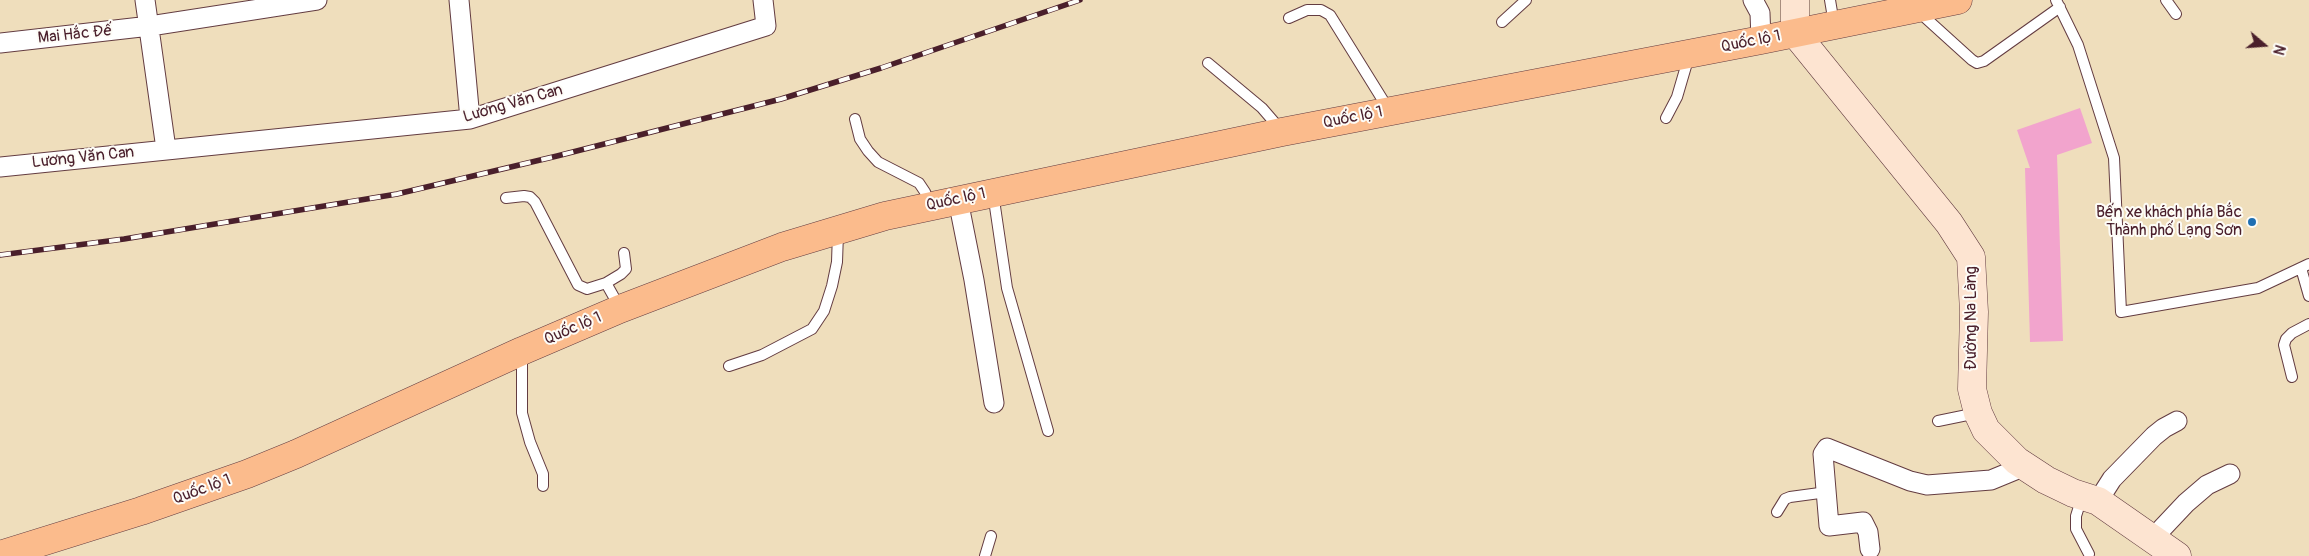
<!DOCTYPE html>
<html>
<head>
<meta charset="utf-8">
<style>
	body { margin:0 }
	#map { position:relative; width:2309px; height:556px; overflow:hidden; background:#efdebc; font-family:Pangolin,sans-serif }
	canvas { display:block }
	.north { position:absolute; left:2239px; top:20px; width:50px; height:50px; -webkit-text-stroke:4px #fdfcf7; paint-order:stroke; rotate:108deg; font-size:14px; font-weight:700; line-height:20px; text-align:center; color:#4a1f2b }
	.north::after { content:''; display:block; margin:auto; width:18px; height:22px; background:#4a1f2b; clip-path:polygon(50% 0,100% 100%,50% 72%,0 100%) }
</style>
</head>
<body>
<div id="map">
<canvas width="2309" height="556"></canvas>
<div class="north">N</div>
</div>
<script>
const c = document.querySelector('canvas').getContext('2d');
c.lineJoin = 'round';
function fillPath(path, color) { c.fillStyle = color; c.fill(path, 'evenodd'); }
const shape = rows => new Path2D(rows.map(r => 'M' + r).join(''));
function strokePath(path, color, width, dash) { c.strokeStyle = color; c.lineWidth = width; c.lineCap = dash ? 'butt' : 'round'; c.setLineDash(dash || []); c.stroke(path); }
function write(font, color, halo, rows, align = 'center') {
  c.font = font + ' Pangolin,sans-serif'; c.lineWidth = 4; c.setLineDash([]); c.textBaseline = 'middle'; c.strokeStyle = halo; c.fillStyle = color; for (const [text, x, y, turn = 0] of rows) {
    c.save(); c.translate(x, y); c.rotate((+turn || 0) * Math.PI / 180); c.textAlign = isNaN(turn) ? turn : align; if (halo) c.strokeText(text, 0, 0); c.fillText(text, 0, 0); c.restore();
  }
}
const building = shape([
	[2080,108,2092,143,2057,155,2063,341,2030,342,2025,168,2030,168,2017,130]
]);
const lane = shape([
	[1830,0,1834,24],
	[2056,0,2078,45,2114,158,2121,312,2258,288,2309,264],
	[2166,0,2176,14],
	[1919,12,1972,60,1977,63,1984,61,2060,7],
	[1289,18,1307,10,1321,10,1330,15,1389,110],
	[1502,22,1526,0],
	[1208,63,1262,108,1281,130],
	[1666,118,1677,97,1689,56],
	[855,119,860,139,868,151,878,162,919,183,925,192,930,205],
	[993,193,1007,288,1048,431],
	[506,198,524,196,530,197,535,202,578,285,587,289,606,283,620,308],
	[2301,268,2309,296],
	[606,283,621,274,626,269,624,253],
	[522,354,522,413,530,442,543,474,543,486],
	[729,366,762,355,812,329,824,311,832,286,837,262,838,233],
	[2292,377,2284,345,2286,339,2292,333,2309,324],
	[1938,421,1977,413],
	[2082,497,2076,516,2076,529,2089,554],
	[1777,512,1785,499,1790,497,1827,492],
	[985,556,991,536]
]);
const street = shape([
	[145,0,166,149],
	[459,0,470,119],
	[1753,0,1760,13,1761,40],
	[0,43,150,26,317,0],
	[0,167,470,119,766,26,763,0],
	[958,200,974,280,994,403],
	[2098,501,2112,479,2154,436,2164,428,2177,421],
	[2153,538,2186,503,2207,485,2230,474],
	[1870,549,1868,532,1863,522,1829,526,1823,454,1827,448,1910,481,1927,485,1991,480,2025,466]
]);
const secondary = shape([
	[1795,0,1795,33,1949,223,1971,257,1974,312,1972,389,1978,413,1986,430,2017,461,2046,480,2073,493,2098,501,2177,556]
]);
const highway = shape([
	[0,555,141,511,247,474,296,454,522,351,620,309,782,247,885,216,1282,132,1761,40,1958,0]
]);
const rail = shape([
	[0,255,124,239,397,194,557,156,781,99,881,68,1080,0]
]);
const markers = [
	[2252,222,5,"#1f6fb2"]
];
const streetNames = [
	["Mai Hắc Đế",75,35,-6],
	["Quốc lộ 1",1751,42,-11],
	["Lương Văn Can",513,104,-16],
	["Quốc lộ 1",1353,118,-11],
	["Lương Văn Can",83,158,-6],
	["Quốc lộ 1",956,200,-12],
	["Đường Na Làng",1972,318,-90],
	["Quốc lộ 1",573,329,-23],
	["Quốc lộ 1",202,490,-20]
];
const poiNames = [
	["Bến xe khách phía Bắc",2242,213],
	["Thành phố Lạng Sơn",2242,231]
];
fillPath(building, '#f2a4cd');
strokePath(lane, '#633c41', 12);
strokePath(street, '#633c41', 21);
strokePath(secondary, '#633c41', 29);
strokePath(highway, '#633c41', 29);
strokePath(lane, '#fff', 10);
strokePath(street, '#fff', 19);
strokePath(secondary, '#fde4d1', 28);
strokePath(highway, '#fbbb8c', 28);
strokePath(rail, '#4a1f2b', 5.5);
strokePath(rail, '#fdfcf7', 4, [11]);
for (const [x, y, r, color] of markers) { const dot = new Path2D(); dot.arc(x, y, r, 0, 2 * Math.PI); c.fillStyle = color; c.fill(dot); strokePath(dot, '#fdfcf7', 2); }
write('16px', '#4a1f2b', '#fdfcf7', streetNames);
write('16px', '#4a1f2b', '#fdfcf7', poiNames, 'right');
</script>
</body>
</html>
